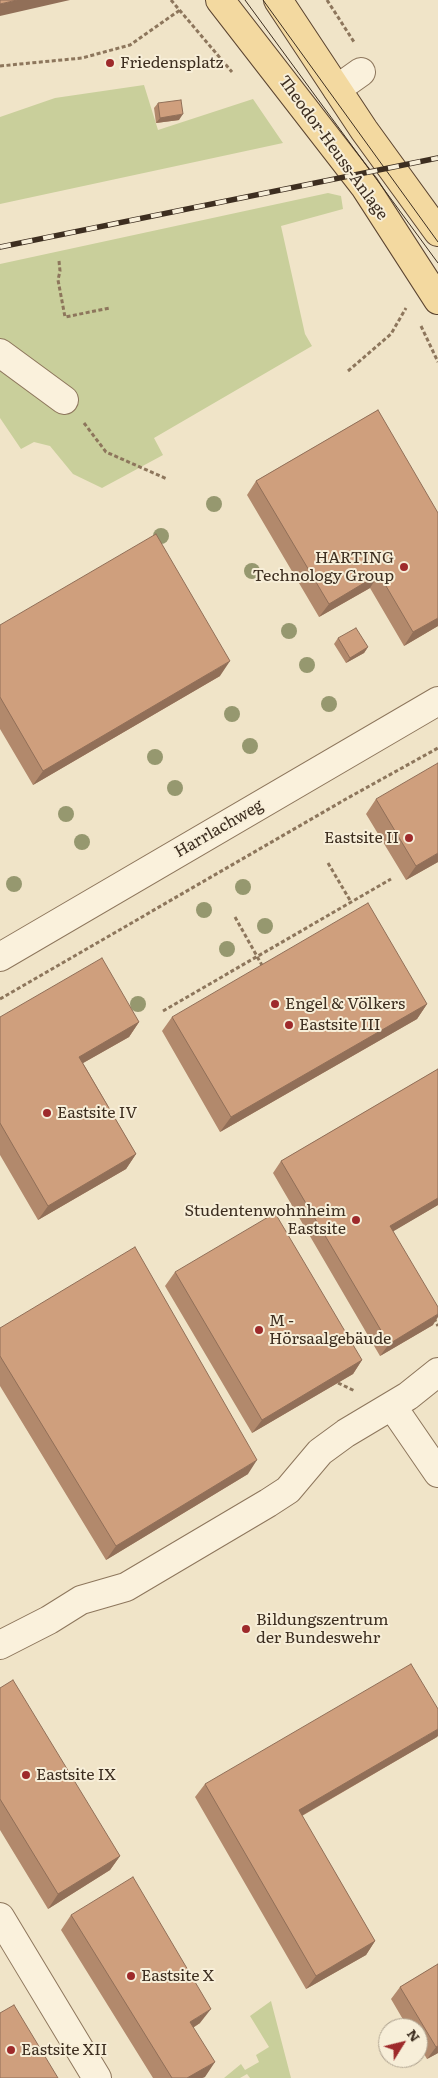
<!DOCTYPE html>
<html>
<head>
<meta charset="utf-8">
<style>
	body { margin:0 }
	#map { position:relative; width:438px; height:2078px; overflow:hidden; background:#f0e4c8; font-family:Literata,serif }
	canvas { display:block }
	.north { position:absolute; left:378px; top:2018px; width:50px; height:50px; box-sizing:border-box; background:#f7eed8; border:1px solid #ada18e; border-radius:50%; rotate:54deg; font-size:14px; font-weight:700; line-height:20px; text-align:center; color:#3d2e20 }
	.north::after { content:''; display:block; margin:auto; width:18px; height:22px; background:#9e2a2b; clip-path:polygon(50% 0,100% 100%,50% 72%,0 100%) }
</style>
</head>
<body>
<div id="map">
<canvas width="438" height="2078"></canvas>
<div class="north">N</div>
</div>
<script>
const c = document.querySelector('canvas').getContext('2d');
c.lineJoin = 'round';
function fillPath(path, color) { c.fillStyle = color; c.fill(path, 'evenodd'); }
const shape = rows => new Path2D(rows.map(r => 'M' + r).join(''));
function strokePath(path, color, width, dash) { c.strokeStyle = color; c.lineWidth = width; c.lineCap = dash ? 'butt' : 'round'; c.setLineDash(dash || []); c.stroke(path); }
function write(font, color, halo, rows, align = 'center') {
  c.font = font + ' Literata,serif'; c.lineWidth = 4; c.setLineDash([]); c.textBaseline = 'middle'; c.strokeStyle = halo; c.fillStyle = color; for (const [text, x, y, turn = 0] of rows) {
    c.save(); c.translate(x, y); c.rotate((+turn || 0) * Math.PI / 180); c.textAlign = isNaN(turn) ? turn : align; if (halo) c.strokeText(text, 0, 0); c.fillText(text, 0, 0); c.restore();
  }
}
const green = shape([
	[144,85,158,130,253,99,283,143,0,204,0,117,55,98],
	[328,193,341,196,343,209,281,226,305,334,312,346,154,438,163,455,102,488,73,474,50,446,34,442,21,449,0,418,0,264],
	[271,2001,291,2078,250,2078,247,2074,240,2078,224,2078,241,2064,245,2070,259,2062,256,2055,269,2047,250,2016]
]);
const path = shape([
	[171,0,232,72],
	[327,0,354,42],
	[0,66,82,58,130,45,180,10],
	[59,261,60,271,58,280,65,317,110,308],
	[421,326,438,362],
	[348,371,391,334,406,308],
	[84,423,106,452,167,479],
	[328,863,351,902],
	[235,917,263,967],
	[0,999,346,799,438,748],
	[163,1011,391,879],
	[434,1318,438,1326],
	[338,1383,355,1391]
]);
const minor = shape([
	[337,89,361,72],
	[0,353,64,400],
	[0,957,438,701],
	[392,1406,438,1473],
	[0,1645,49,1620,81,1600,126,1587,268,1503,288,1490,320,1452,346,1433,408,1396,438,1372],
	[0,1917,97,2078]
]);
const major = shape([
	[220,0,365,187,438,300],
	[278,0,364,130,438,232]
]);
const tram = shape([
	[245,0,438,263],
	[263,0,438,242]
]);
const rail = shape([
	[0,247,438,158]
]);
const trees = [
	[214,504],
	[161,536],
	[252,571],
	[289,631],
	[307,665],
	[329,704],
	[232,714],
	[250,746],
	[155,757],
	[175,788],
	[66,814],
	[82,842],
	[14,884],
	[243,887],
	[204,910],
	[265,926],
	[227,949],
	[138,1004]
];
const wall = shape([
	[158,103,179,120,156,123,154,108],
	[378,410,438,626,404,646,370,588,319,617,247,495,256,481],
	[0,625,220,676,33,785,0,729],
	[338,638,368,647,364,653,346,663,334,644],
	[376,799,438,862,406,880,366,814],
	[427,1004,417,1019,220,1132,162,1031,172,1017],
	[0,1017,139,1022,129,1037,83,1063,136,1154,126,1169,38,1220,0,1155],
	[438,1069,438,1205,393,1231,433,1325,380,1356,273,1173,281,1161],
	[175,1272,362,1360,353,1374,252,1433,165,1286],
	[0,1328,248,1474,106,1560,0,1386],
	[0,1688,120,1856,110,1870,48,1909,0,1830],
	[437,1737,302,1816,375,1941,366,1955,306,1989,195,1797,205,1784],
	[71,1915,200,2023,193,2028,205,2077,202,2078,153,2078,61,1930],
	[438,1964,438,2053,427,2059,418,2044,418,2028,408,2028,391,1999,400,1987]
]);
const shadedWall = shape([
	[17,0,70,0,0,16,0,4],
	[183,114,179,120,156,123,160,118],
	[379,574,370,588,319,617,329,604],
	[438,618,438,626,404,646,413,632],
	[368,647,364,653,346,663,350,658],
	[230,661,220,676,33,785,43,771],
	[438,853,438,862,406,880,416,866],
	[427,1004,417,1019,220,1132,231,1117],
	[139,1022,129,1037,69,1071,79,1057],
	[136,1154,126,1169,38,1220,48,1206],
	[438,1198,438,1205,382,1238,390,1226],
	[438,1314,438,1317,433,1325,380,1356,389,1344],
	[362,1360,353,1374,252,1433,262,1420],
	[257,1460,248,1474,106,1560,116,1546],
	[438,1729,438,1736,437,1737,289,1823,299,1810],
	[120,1856,110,1870,48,1909,58,1894],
	[375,1941,366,1955,306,1989,316,1976],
	[211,2009,200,2023,179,2036,190,2022],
	[438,2046,438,2053,427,2059,436,2047],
	[215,2062,205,2077,202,2078,187,2078]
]);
const building = shape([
	[0,0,17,0,0,4,0,0],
	[181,100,183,114,160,118,158,103,181,100],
	[378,410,438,513,438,618,413,632,379,574,329,604,256,481,378,410],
	[156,534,230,661,43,771,0,697,0,625,156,534],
	[356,628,368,647,350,658,338,638,356,628],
	[438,763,438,853,416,866,376,799,438,763],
	[368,903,427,1004,231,1117,172,1017,368,903],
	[102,958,139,1022,79,1057,136,1154,48,1206,0,1123,0,1017,102,958],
	[438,1069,438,1198,390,1226,438,1307,438,1314,389,1344,281,1161,438,1069],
	[275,1213,362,1360,262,1420,175,1272,275,1213],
	[135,1247,257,1460,116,1546,0,1356,0,1328,135,1247],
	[411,1664,438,1709,438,1729,299,1810,375,1941,316,1976,205,1784,411,1664],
	[13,1680,120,1856,58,1894,0,1799,0,1688,13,1680],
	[133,1877,211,2009,190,2022,215,2062,187,2078,172,2078,71,1915,133,1877],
	[438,1964,438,2046,436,2047,400,1987,438,1964],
	[14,2005,58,2078,0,2078,0,2013,14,2005]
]);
const markers = [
	[110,63,5,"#9e2a2b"],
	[404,567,5,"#9e2a2b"],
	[409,838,5,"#9e2a2b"],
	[275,1004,5,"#9e2a2b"],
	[289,1025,5,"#9e2a2b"],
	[47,1113,5,"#9e2a2b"],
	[356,1220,5,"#9e2a2b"],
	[259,1330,5,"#9e2a2b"],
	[246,1629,5,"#9e2a2b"],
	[26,1775,5,"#9e2a2b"],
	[131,1976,5,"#9e2a2b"],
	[11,2050,5,"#9e2a2b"]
];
const poiNames = [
	["Friedensplatz",120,63],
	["HARTING",394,558,"right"],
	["Technology Group",394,576,"right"],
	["Eastsite II",399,838,"right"],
	["Engel & Völkers",285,1004],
	["Eastsite III",299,1025],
	["Eastsite IV",57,1113],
	["Studentenwohnheim",346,1211,"right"],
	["Eastsite",346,1229,"right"],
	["M -",269,1321],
	["Hörsaalgebäude",269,1339],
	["Bildungszentrum",256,1620],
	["der Bundeswehr",256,1638],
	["Eastsite IX",36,1775],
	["Eastsite X",141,1976],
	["Eastsite XII",21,2050]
];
const streetNames = [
	["Theodor-Heuss-Anlage",333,148,54],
	["Harrlachweg",219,829,-30]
];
fillPath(green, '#c9cf9b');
strokePath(minor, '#8d765c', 30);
strokePath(major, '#5b4430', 30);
strokePath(path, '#8d765c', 3, [4, 2.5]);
strokePath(minor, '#faf1dc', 28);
strokePath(major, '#f3d9a0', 28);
strokePath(tram, '#3d2e20', 1);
strokePath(rail, '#3d2e20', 5.5);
strokePath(rail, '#f7eed8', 4, [11]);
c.fillStyle = '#96986f';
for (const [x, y] of trees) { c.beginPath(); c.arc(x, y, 8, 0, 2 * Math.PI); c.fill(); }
fillPath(wall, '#b2896c');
fillPath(shadedWall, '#916f58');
fillPath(building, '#cf9f7d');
strokePath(building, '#916f58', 1);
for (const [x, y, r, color] of markers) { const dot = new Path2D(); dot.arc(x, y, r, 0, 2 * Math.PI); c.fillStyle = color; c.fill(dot); strokePath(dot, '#f7eed8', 2); }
write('16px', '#3d2e20', '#f7eed8', poiNames, 'left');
write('16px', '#3d2e20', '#f7eed8', streetNames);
</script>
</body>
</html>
